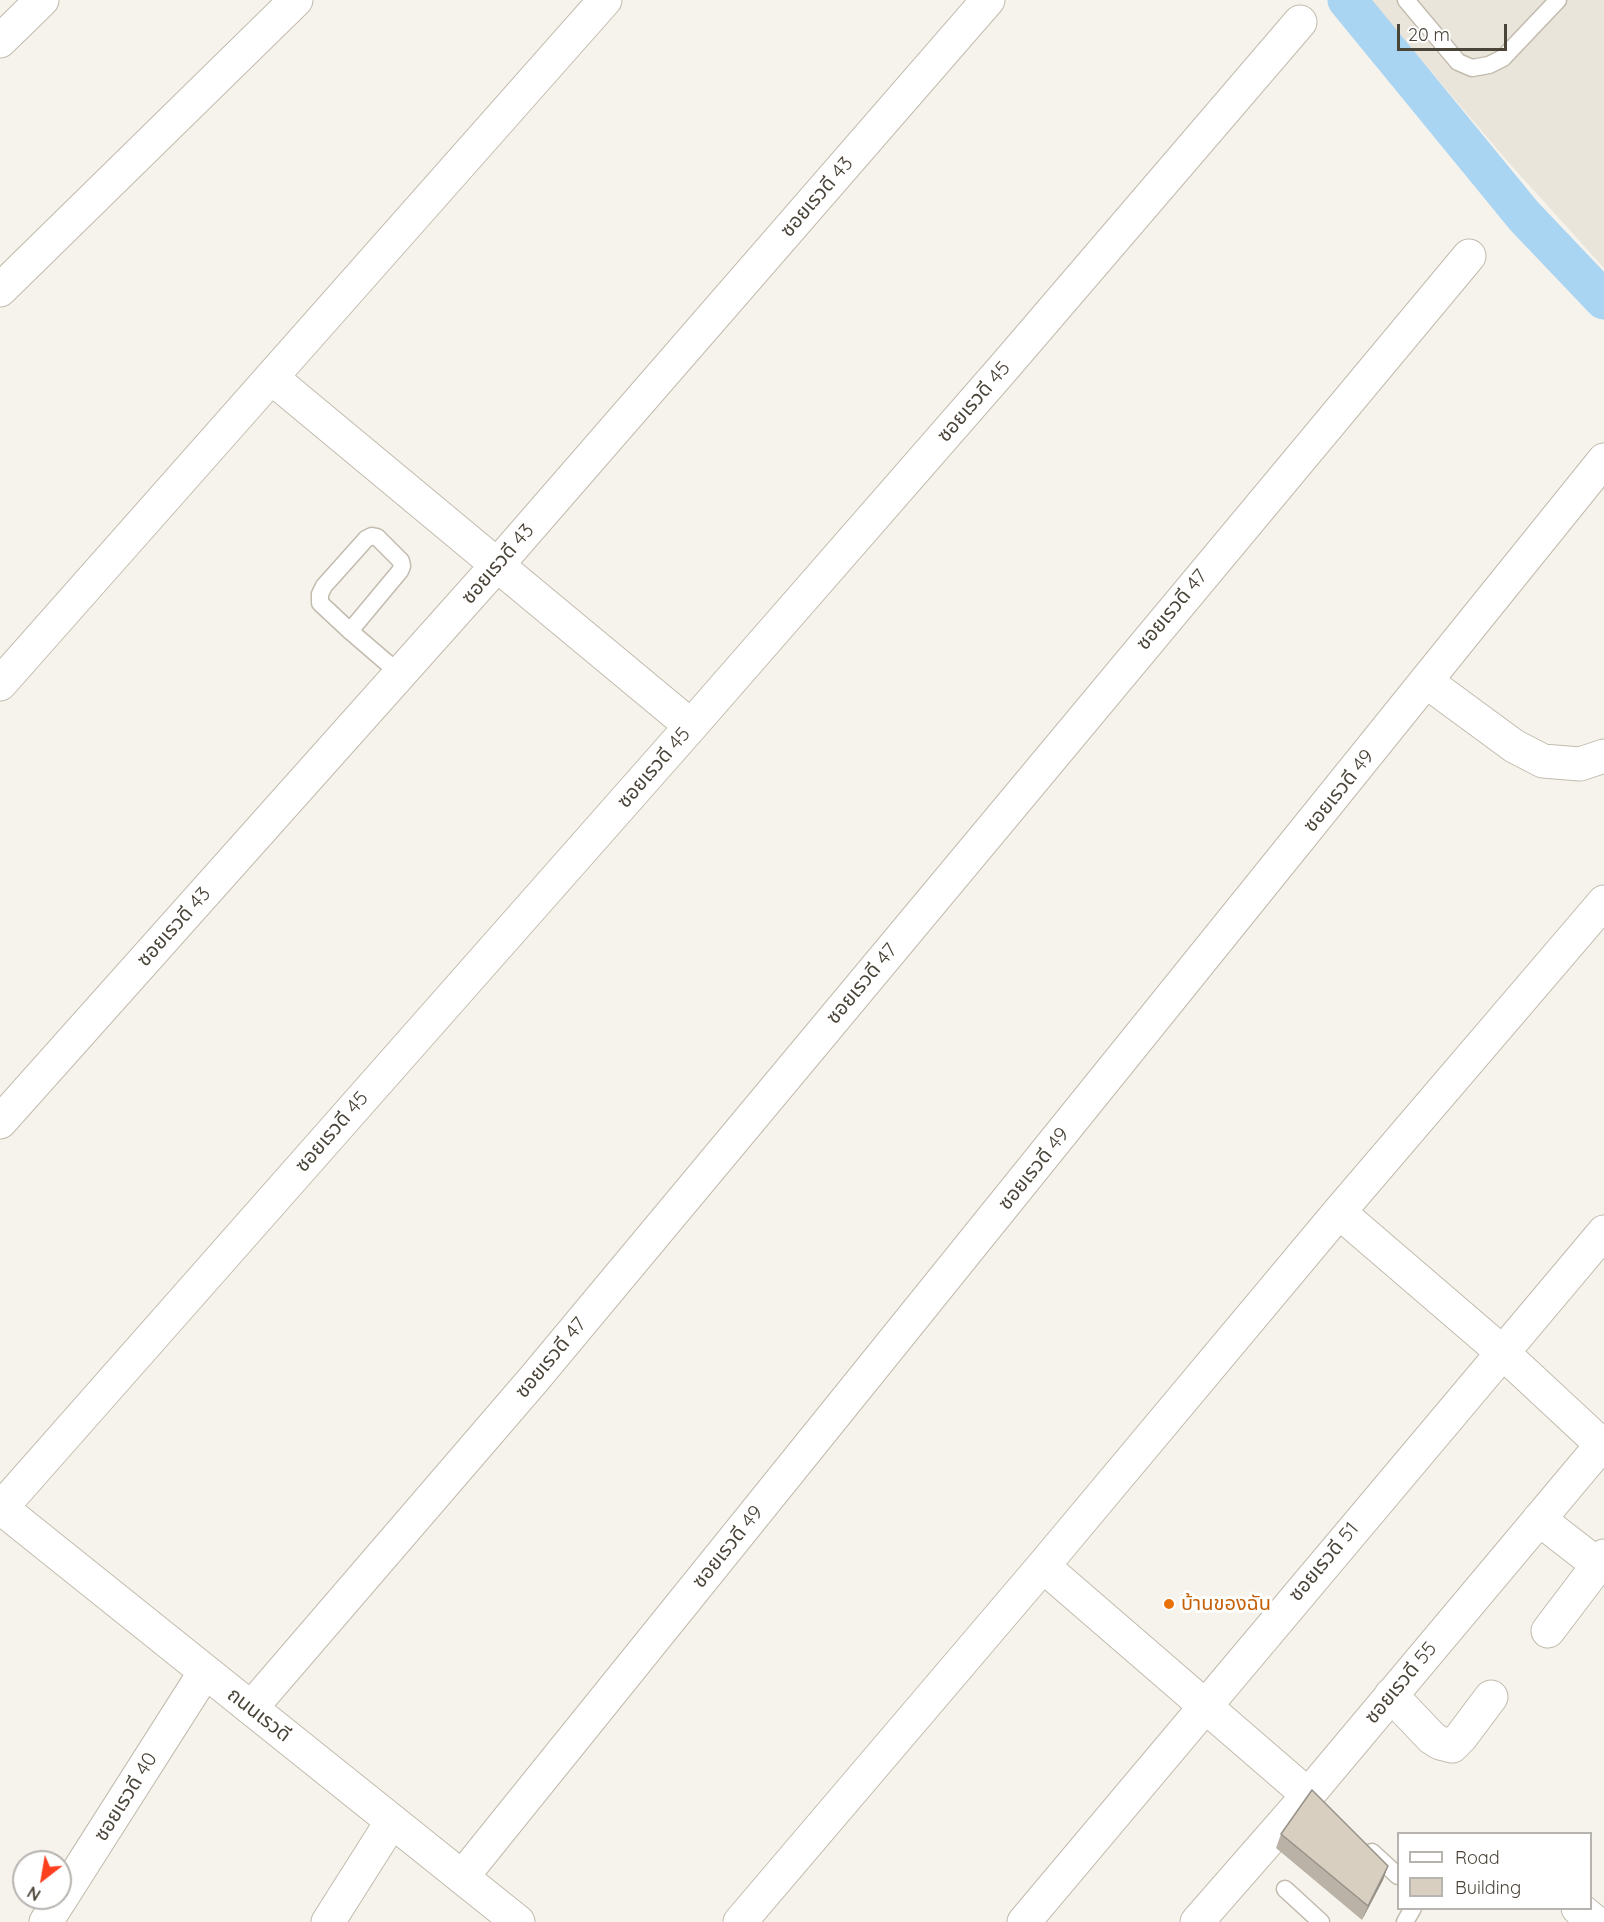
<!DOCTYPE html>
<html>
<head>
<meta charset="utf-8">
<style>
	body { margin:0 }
	#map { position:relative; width:1604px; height:1922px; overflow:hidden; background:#f6f3ec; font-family:Quicksand,sans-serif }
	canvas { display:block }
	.legend { position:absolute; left:1397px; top:1832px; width:195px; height:78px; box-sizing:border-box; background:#fff; border:2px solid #b7b4b0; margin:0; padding:8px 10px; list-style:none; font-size:18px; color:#4b4439 }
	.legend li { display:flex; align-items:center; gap:12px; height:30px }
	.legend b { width:30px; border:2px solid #b7b4b0 }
	.north { position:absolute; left:12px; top:1850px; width:60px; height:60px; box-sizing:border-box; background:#fff; border:2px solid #b7b4b0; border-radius:50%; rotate:211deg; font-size:16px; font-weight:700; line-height:24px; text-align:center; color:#4b4439 }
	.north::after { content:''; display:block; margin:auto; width:21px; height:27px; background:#fc3f1d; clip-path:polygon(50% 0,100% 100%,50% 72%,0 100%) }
	.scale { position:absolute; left:1397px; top:24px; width:110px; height:27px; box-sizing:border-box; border:3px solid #4b4439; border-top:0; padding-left:8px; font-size:18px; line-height:21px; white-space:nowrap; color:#4b4439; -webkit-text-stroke:4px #fff; paint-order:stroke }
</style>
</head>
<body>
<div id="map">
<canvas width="1604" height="1922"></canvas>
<ul class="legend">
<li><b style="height:8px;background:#fff"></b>Road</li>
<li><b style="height:16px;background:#d8cfc1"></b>Building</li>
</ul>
<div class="north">N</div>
<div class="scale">20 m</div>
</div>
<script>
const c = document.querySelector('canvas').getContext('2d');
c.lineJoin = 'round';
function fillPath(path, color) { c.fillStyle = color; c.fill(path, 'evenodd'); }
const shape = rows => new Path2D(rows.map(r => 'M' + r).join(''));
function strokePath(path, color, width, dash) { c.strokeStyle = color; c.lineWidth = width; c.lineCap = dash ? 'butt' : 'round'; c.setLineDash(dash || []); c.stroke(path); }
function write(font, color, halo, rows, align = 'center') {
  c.font = font + ' Quicksand,"Noto Sans Thai",sans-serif'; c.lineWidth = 6; c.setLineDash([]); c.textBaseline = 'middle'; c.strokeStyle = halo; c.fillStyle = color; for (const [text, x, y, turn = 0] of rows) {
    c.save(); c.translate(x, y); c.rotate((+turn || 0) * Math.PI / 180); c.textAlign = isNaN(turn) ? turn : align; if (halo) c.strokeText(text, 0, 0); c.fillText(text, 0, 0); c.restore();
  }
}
const residential = shape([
	[1370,0,1604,0,1604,268,1509,163]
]);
const canal = shape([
	[1347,0,1524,216,1604,300]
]);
const service = shape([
	[1406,0,1458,62,1472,68,1489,65,1503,58,1558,0],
	[350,631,400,571,402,566,401,561,377,537,372,536,366,539,324,586,320,594,320,603,350,631,400,674],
	[1372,1852,1398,1876],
	[1285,1889,1321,1922],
	[1405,1922,1413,1908]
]);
const minor = shape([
	[0,41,42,0],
	[0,290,296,0],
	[272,378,691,726],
	[1427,682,1514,746,1543,761,1580,764,1604,756],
	[0,684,605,0],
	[0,1122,498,564,988,0],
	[1339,1212,1502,1352,1602,1445],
	[1,1508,691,726,1006,365,1300,22],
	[1539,1519,1598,1565,1604,1556],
	[1043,1566,1308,1795],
	[1548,1631,1598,1565],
	[1391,1695,1432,1738,1440,1743,1452,1746,1461,1737,1491,1697],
	[251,1708,534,1379,1469,256],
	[462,1877,1604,460],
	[1578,1908,1595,1922],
	[46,1922,205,1672],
	[328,1922,392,1821],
	[740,1922,1043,1566,1339,1212,1604,902],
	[1024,1922,1604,1232],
	[1197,1922,1308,1795,1604,1442]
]);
const tertiary = shape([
	[0,1507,518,1922]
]);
const wall = shape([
	[1281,1834,1388,1866,1383,1880,1362,1920,1276,1848]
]);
const shadedWall = shape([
	[1388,1866,1383,1880,1362,1920,1368,1906]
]);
const building = shape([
	[1312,1790,1388,1866,1368,1906,1281,1834,1312,1790]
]);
const markers = [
	[1169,1604,6,"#e8710a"]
];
const streetNames = [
	["ซอยเรวดี 43",817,197,-49],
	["ซอยเรวดี 45",974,402,-49],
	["ซอยเรวดี 43",498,564,-49],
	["ซอยเรวดี 47",1172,610,-50],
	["ซอยเรวดี 45",654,768,-49],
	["ซอยเรวดี 49",1339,791,-51],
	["ซอยเรวดี 43",174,927,-48],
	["ซอยเรวดี 47",862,984,-50],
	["ซอยเรวดี 45",332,1132,-49],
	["ซอยเรวดี 49",1034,1169,-51],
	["ซอยเรวดี 47",551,1358,-50],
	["ซอยเรวดี 49",728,1547,-51],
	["ซอยเรวดี 51",1324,1562,-50],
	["ซอยเรวดี 55",1401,1683,-50],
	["ถนนเรวดี",259,1715,38],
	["ซอยเรวดี 40",126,1797,-58]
];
const foodNames = [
	["บ้านของฉัน",1181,1604]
];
fillPath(residential, '#eae5da');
strokePath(canal, '#a9d4f2', 39);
strokePath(service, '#c2bbae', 19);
strokePath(minor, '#c2bbae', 35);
strokePath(tertiary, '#c2bbae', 35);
strokePath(service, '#fff', 16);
strokePath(minor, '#fff', 33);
strokePath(tertiary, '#fff', 33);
fillPath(wall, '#bab2a6');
fillPath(shadedWall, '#979187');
fillPath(building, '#d8cfc1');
strokePath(building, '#979187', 1.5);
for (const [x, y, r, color] of markers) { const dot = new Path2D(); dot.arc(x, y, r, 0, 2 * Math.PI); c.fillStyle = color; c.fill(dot); strokePath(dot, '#fff', 2); }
write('20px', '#4b4439', '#fff', streetNames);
write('20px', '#c56008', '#fff', foodNames, 'left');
</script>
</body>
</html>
